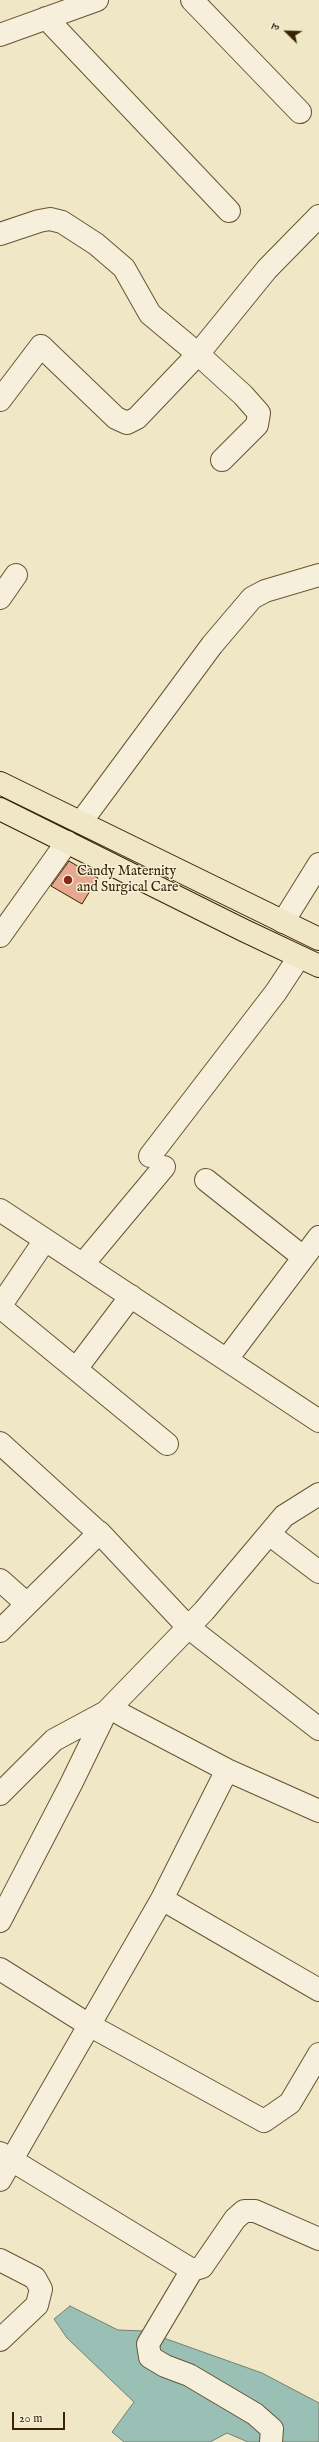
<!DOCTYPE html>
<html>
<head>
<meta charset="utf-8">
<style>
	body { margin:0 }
	#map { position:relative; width:319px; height:2442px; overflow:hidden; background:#f0e7c7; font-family:"IM FELL English","Noto Serif Devanagari",serif }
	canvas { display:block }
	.north { position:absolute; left:267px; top:12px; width:40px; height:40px; -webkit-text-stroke:3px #f5efdb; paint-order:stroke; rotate:293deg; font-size:11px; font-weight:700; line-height:16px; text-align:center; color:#3a2300 }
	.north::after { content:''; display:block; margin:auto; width:14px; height:18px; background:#3a2300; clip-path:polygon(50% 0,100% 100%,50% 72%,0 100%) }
	.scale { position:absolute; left:12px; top:2412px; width:53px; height:18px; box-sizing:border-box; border:2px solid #3a2300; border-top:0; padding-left:5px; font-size:12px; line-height:14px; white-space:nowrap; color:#3a2300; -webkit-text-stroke:3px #f5efdb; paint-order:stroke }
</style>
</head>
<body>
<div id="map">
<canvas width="319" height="2442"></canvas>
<div class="north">उ</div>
<div class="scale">20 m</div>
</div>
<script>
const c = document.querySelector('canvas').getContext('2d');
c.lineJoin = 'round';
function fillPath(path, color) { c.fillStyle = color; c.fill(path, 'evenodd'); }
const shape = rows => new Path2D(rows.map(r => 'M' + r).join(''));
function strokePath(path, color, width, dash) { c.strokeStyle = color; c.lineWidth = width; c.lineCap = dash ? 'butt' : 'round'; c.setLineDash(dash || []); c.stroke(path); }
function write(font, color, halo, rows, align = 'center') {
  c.font = font + ' "IM FELL English",serif'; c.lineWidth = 3; c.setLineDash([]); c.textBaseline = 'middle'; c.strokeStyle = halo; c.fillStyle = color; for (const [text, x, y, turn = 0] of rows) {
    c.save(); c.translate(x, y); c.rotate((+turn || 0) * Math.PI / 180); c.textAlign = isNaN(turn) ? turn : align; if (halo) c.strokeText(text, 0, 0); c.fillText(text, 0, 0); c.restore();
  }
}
const water = shape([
	[70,2306,118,2330,144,2331,262,2373,319,2403,319,2442,248,2442,227,2433,210,2442,124,2442,112,2432,134,2402,67,2338,54,2319,70,2306]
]);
const building = shape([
	[69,861,98,878,82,904,51,886,69,861]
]);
const minor = shape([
	[192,0,300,112],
	[46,18,229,211],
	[0,35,97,0],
	[0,234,39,221,50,219,62,222,96,244,124,268,150,314,198,354,267,269,319,216],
	[0,400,41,346,116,418,127,423,137,418,198,354,243,395,259,413,257,425,222,460],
	[0,598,16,575],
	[81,822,212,645,252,598,265,591,319,575],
	[283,922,319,864],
	[0,936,67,842],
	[150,1156,276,992,299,957],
	[206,1180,303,1257],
	[0,1210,319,1421],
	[45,1240,5,1299,3,1303,4,1310,167,1444],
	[83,1264,164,1167],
	[227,1359,319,1237],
	[76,1369,131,1296],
	[0,1443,99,1533,0,1631],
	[99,1532,188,1627,319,1729],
	[269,1534,319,1572],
	[0,1580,27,1604],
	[114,1704,119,1713,126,1717,227,1770,319,1811],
	[0,1794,54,1740,106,1712,204,1611,284,1516,319,1494],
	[162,1899,227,1770],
	[0,1921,71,1784,106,1712],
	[0,1969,89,2025,264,2121,290,2103,319,2054],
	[0,2153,192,2270,202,2267,235,2219,244,2211,255,2211,319,2239],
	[0,2180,162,1899,319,1990],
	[0,2260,35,2278,41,2289,37,2305,0,2340],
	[192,2270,148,2344,150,2357,165,2366,189,2375,255,2414,272,2429,271,2442]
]);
const major = shape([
	[0,783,319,939],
	[0,809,243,930,319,966]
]);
const markers = [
	[68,880,5,"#8f2418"]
];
const poiNames = [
	["Candy Maternity",77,872],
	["and Surgical Care",77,888]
];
fillPath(water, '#9ac0b5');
strokePath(water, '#74816d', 1);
fillPath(building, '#e6a98f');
strokePath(building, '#3a2300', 1);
strokePath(minor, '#685432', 24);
strokePath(major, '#3a2300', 24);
strokePath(minor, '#f5efdb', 22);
strokePath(major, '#f0e7c7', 22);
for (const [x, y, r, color] of markers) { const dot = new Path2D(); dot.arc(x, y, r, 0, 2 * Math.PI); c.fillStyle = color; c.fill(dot); strokePath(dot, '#f5efdb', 1.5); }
write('14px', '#3a2300', '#f5efdb', poiNames, 'left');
</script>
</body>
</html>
